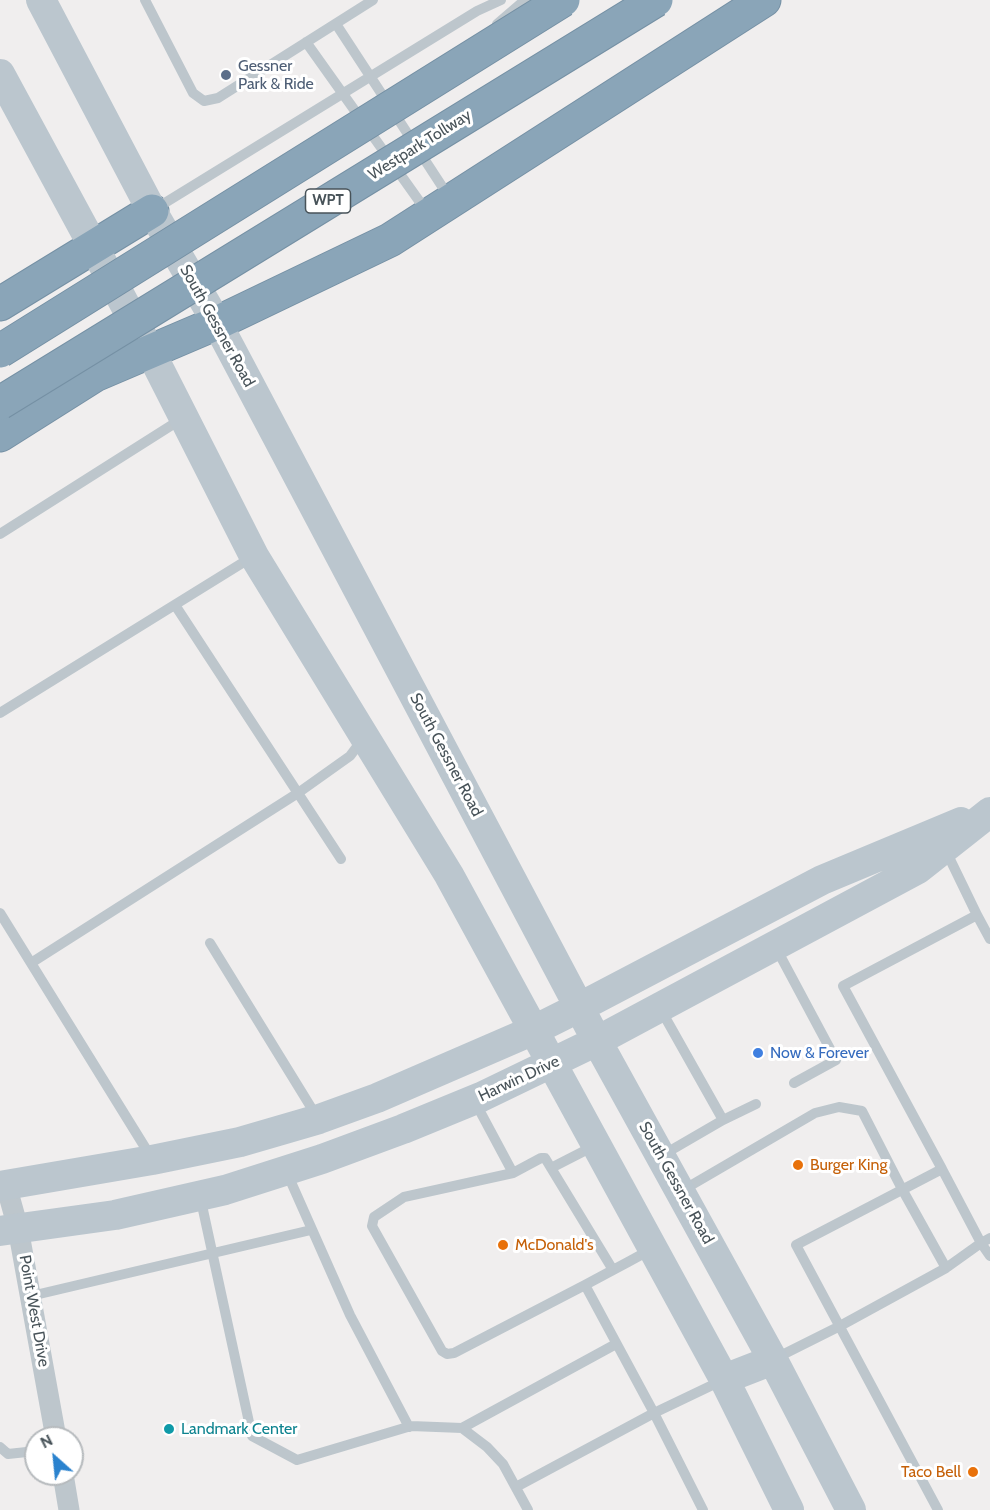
<!DOCTYPE html>
<html>
<head>
<meta charset="utf-8">
<style>
	body { margin:0 }
	#map { position:relative; width:990px; height:1510px; overflow:hidden; background:#f0eeee; font-family:Cabin,sans-serif }
	canvas { display:block }
	.north { position:absolute; left:24px; top:1426px; width:60px; height:60px; box-sizing:border-box; background:#fff; border:2px solid #b6babd; border-radius:50%; rotate:333deg; font-size:16px; font-weight:700; line-height:24px; text-align:center; color:#485359 }
	.north::after { content:''; display:block; margin:auto; width:21px; height:27px; background:#2a82ce; clip-path:polygon(50% 0,100% 100%,50% 72%,0 100%) }
</style>
</head>
<body>
<div id="map">
<canvas width="990" height="1510"></canvas>
<div class="north">N</div>
</div>
<script>
const c = document.querySelector('canvas').getContext('2d');
c.lineJoin = 'round';
const shape = rows => new Path2D(rows.map(r => 'M' + r).join(''));
function strokePath(path, color, width, dash) { c.strokeStyle = color; c.lineWidth = width; c.lineCap = dash ? 'butt' : 'round'; c.setLineDash(dash || []); c.stroke(path); }
function write(font, color, halo, rows, align = 'center') {
  c.font = font + ' Cabin,sans-serif'; c.lineWidth = 6; c.setLineDash([]); c.textBaseline = 'middle'; c.strokeStyle = halo; c.fillStyle = color; for (const [text, x, y, turn = 0] of rows) {
    c.save(); c.translate(x, y); c.rotate((+turn || 0) * Math.PI / 180); c.textAlign = isNaN(turn) ? turn : align; if (halo) c.strokeText(text, 0, 0); c.fillText(text, 0, 0); c.restore();
  }
}
const lane = shape([
	[145,0,193,93,204,101,218,98,373,0],
	[336,24,449,197],
	[497,24,525,0],
	[306,42,427,212],
	[155,209,477,11,501,0],
	[0,534,183,418],
	[175,605,341,859],
	[0,713,252,557],
	[946,851,977,915],
	[0,913,151,1157],
	[210,943,317,1117],
	[775,946,836,1060,794,1083],
	[31,963,298,793,350,756,362,740],
	[475,1102,513,1173],
	[723,1120,756,1104],
	[661,1156,723,1120,661,1010],
	[551,1168,594,1146],
	[942,1169,981,1243,990,1256],
	[287,1173,350,1315,409,1427],
	[683,1190,815,1113,839,1107,862,1111,902,1189,946,1268],
	[200,1196,252,1436,297,1460,411,1426,462,1428,487,1447,503,1464,528,1510],
	[613,1270,545,1158,541,1158,513,1173,404,1197,374,1217,372,1226,442,1351,447,1354,454,1353,585,1285,613,1270,628,1262,650,1250],
	[585,1285,654,1413,703,1510],
	[31,1296,311,1230],
	[776,1358,840,1326,946,1268,981,1243,990,1238],
	[462,1428,616,1344],
	[0,1447,8,1454,36,1451],
	[516,1487,654,1413,723,1380],
	[938,1510,796,1245,942,1169,843,986,977,915,990,939]
]);
const street = shape([
	[6,1185,18,1228,56,1438],
	[63,1474,69,1510]
]);
const secondary = shape([
	[41,0,152,211,217,323,597,1041,773,1360,851,1510],
	[0,74,150,351,254,556,449,875,724,1379,789,1510],
	[0,1186,152,1160,240,1142,319,1119,377,1098,534,1030,580,1007,822,880,961,822],
	[0,1231,115,1215,225,1190,322,1159,403,1129,481,1097,597,1041,918,869,990,812],
	[724,1379,773,1360]
]);
const highway = shape([
	[0,304,152,211],
	[0,435,95,375,217,323,390,240,764,0]
]);
const highwayBridge = shape([
	[0,351,563,0],
	[0,403,656,0]
]);
const markers = [
	[226,75,6,"#5c6f8a"],
	[758,1053,6,"#3f7fe0"],
	[798,1165,6,"#e8710a"],
	[503,1245,6,"#e8710a"],
	[169,1429,6,"#0f9aa8"],
	[973,1472,6,"#e8710a"]
];
const shields = [
	[328,201,45]
];
const shieldNames = [
	["WPT",328,201]
];
const serviceNames = [
	["Gessner",238,66],
	["Park & Ride",238,84]
];
const streetNames = [
	["Westpark Tollway",420,145,-32],
	["South Gessner Road",217,326,61],
	["South Gessner Road",446,755,62],
	["Harwin Drive",519,1079,-25],
	["South Gessner Road",676,1183,61],
	["Point West Drive",34,1311,80]
];
const shopNames = [
	["Now & Forever",770,1053]
];
const foodNames = [
	["Burger King",810,1165],
	["McDonald's",515,1245],
	["Taco Bell",961,1472,"right"]
];
const cultureNames = [
	["Landmark Center",181,1429]
];
strokePath(highway, '#7590a4', 35);
strokePath(lane, '#bdc6cc', 10);
strokePath(street, '#bdc6cc', 21);
strokePath(secondary, '#bbc6ce', 30);
strokePath(highway, '#8aa5b8', 33);
strokePath(highwayBridge, '#7590a4', 35, []);
strokePath(highwayBridge, '#8aa5b8', 33);
for (const [x, y, r, color] of markers) { const dot = new Path2D(); dot.arc(x, y, r, 0, 2 * Math.PI); c.fillStyle = color; c.fill(dot); strokePath(dot, '#fff', 2); }
for (const [x, y, w] of shields) { const box = new Path2D(); box.roundRect(x - w / 2, y - 12, w, 24, 4.5); c.fillStyle = '#fff'; c.fill(box); strokePath(box, '#485359', 1.5); }
write('bold 15px', '#485359', null, shieldNames);
write('16px', '#4e5e75', '#fff', serviceNames, 'left');
write('16px', '#485359', '#fff', streetNames);
write('16px', '#366cbe', '#fff', shopNames, 'left');
write('16px', '#c56008', '#fff', foodNames, 'left');
write('16px', '#0d838f', '#fff', cultureNames, 'left');
</script>
</body>
</html>
